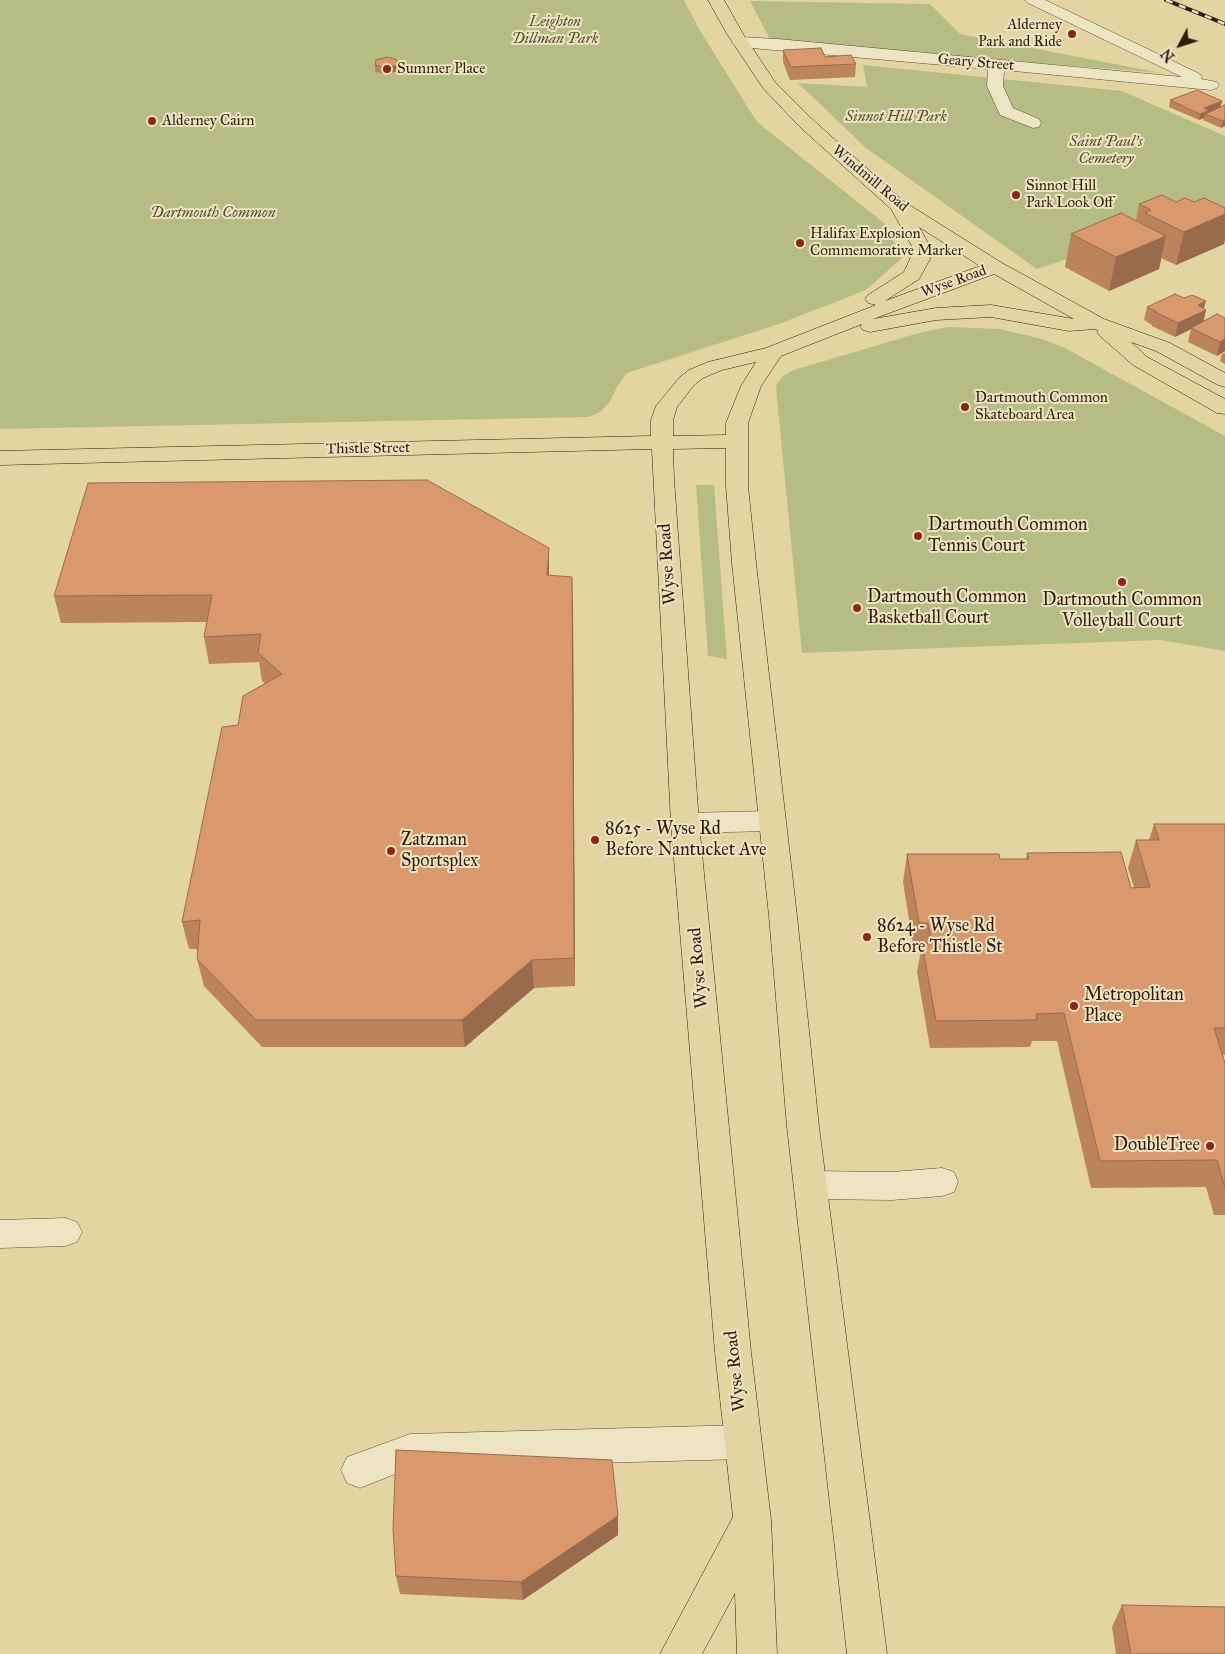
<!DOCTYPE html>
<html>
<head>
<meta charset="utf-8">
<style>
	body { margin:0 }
	#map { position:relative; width:1225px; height:1654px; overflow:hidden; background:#e3d5a2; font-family:"IM FELL Great Primer",serif }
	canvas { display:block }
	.north { position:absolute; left:1155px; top:20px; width:50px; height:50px; -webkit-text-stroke:4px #ede4c3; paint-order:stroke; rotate:230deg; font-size:14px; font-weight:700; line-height:20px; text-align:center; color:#321c0b }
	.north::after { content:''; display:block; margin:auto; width:18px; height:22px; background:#321c0b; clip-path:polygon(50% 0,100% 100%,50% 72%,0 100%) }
</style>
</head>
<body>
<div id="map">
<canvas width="1225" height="1654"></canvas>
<div class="north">N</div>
</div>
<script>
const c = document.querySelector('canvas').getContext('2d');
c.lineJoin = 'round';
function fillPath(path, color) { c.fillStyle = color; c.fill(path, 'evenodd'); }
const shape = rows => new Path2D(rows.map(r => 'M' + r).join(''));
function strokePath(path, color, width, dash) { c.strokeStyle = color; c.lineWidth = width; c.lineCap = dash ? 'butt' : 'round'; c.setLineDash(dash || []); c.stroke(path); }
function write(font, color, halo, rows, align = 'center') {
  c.font = font + ' "IM FELL Great Primer",serif'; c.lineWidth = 4; c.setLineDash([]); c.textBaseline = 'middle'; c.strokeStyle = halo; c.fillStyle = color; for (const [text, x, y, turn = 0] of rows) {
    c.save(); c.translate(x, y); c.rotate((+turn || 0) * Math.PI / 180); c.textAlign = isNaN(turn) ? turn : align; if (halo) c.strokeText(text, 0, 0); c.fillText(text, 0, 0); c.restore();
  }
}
const green = shape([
	[0,0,684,0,699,29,757,122,884,223,902,258,866,290,779,324,627,373,617,387,609,403,600,412,588,417,0,429],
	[750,1,930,4,960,34,1161,73,771,41],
	[863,65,1122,91,1225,136,1225,230,1073,257,1037,269,866,148,798,83,867,87],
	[949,327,1000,329,1042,339,1065,348,1225,436,1225,651,1160,640,802,653,776,388,777,383,784,375,794,370,922,332],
	[696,485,714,485,727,659,708,656]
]);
const minor = shape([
	[1025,0,1045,0,1200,74,1202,77,1201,79,1217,82,1219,85,1217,88,1211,90,1004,70,1003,86,1013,108,1039,119,1041,123,1039,127,1033,128,1000,115,987,86,988,69,740,47,734,45,732,42,734,39,740,37,778,39,1182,77,1028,3,1025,0],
	[771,811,781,814,785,821,781,828,771,831,685,833,675,830,671,823,675,816,685,813,771,811],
	[942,1168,954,1172,958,1182,954,1192,942,1196,892,1200,810,1199,798,1195,794,1185,798,1175,810,1171,892,1172,942,1168],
	[65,1218,77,1222,82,1232,77,1242,65,1246,0,1248,0,1220,65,1218],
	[743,1425,756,1430,761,1442,756,1454,743,1459,410,1468,360,1488,347,1483,341,1470,347,1457,410,1434,743,1425]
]);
const major = shape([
	[708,0,724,0,743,34,775,82,812,119,903,201,1002,263,1104,319,1170,343,1225,373,1225,387,1218,385,1156,351,1131,342,1147,357,1225,399,1225,414,1217,413,1133,365,1100,336,1097,332,1098,330,1095,329,1069,331,991,317,936,320,870,332,863,330,860,326,862,324,781,356,761,386,748,423,748,486,756,563,797,916,819,1127,887,1654,847,1654,787,1127,769,916,732,563,726,486,726,448,673,449,674,479,699,823,751,1352,771,1520,777,1654,737,1654,735,1593,702,1654,660,1654,733,1517,715,1352,671,823,652,449,0,465,0,451,651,436,651,420,656,406,680,377,689,370,708,362,766,348,876,305,868,303,865,299,868,295,904,272,910,259,913,248,891,209,800,127,763,88,727,34,708,0],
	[919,227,980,266,885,301,919,279,930,259,931,248,919,227],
	[994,274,1074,319,991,305,936,308,873,319,994,274],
	[756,362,741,386,726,423,726,435,673,436,673,420,677,407,694,385,703,378,722,370,756,362]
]);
const rail = shape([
	[1166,0,1225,24]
]);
const wall = shape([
	[783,50,825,57,856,64,855,77,790,80,783,62],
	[397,60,398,66,397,71,386,74,375,72,375,65],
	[1170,100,1222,101,1220,107,1225,105,1225,126,1221,128,1203,120,1204,118,1199,120,1169,107],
	[1176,202,1194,202,1225,208,1225,239,1224,244,1176,265,1161,258,1159,269,1109,291,1065,267,1071,234,1136,221,1139,204],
	[1147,307,1204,308,1206,310,1203,321,1225,318,1225,351,1217,356,1188,342,1191,329,1175,337,1152,326,1152,325,1144,320],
	[1225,353,1225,364,1220,361,1222,354],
	[549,576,573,604,575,986,534,988,465,1047,262,1047,204,986,197,959,198,949,189,949,182,922,238,725,265,683,262,681,259,662,209,664,204,637,207,622,61,623,54,596],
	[1154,824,1225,824,1225,1055,1222,1055,1225,1063,1225,1215,1214,1215,1206,1187,1091,1188,1057,1041,1032,1041,1030,1047,930,1048,917,972,921,950,914,950,903,882,907,854,1000,859,1026,859,1027,853,1131,888,1134,887,1128,868,1136,840,1149,840],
	[618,1516,618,1535,523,1600,400,1594,396,1576],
	[1122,1605,1225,1654,1116,1654,1112,1627]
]);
const shadedWall = shape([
	[397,60,398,66,397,71,386,74,385,68],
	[1222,101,1220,108,1205,114,1204,118,1199,120,1200,114,1204,108],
	[1225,120,1225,126,1221,128,1223,121],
	[1225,214,1225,239,1224,244,1176,265,1184,232],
	[1166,236,1159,269,1109,291,1116,257],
	[1206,301,1203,311,1206,310,1203,324,1191,328,1191,329,1175,337,1178,323,1198,305],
	[1225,339,1225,351,1217,356,1220,342],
	[549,548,549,575,547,575],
	[572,577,573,604,575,986,574,958],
	[532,960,534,988,465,1047,462,1020],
	[618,1516,618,1535,523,1600,521,1582]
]);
const building = shape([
	[821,48,825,57,851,55,856,64,791,67,783,50,821,48],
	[387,57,397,60,397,65,385,68,375,65,376,60,387,57],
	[1197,90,1222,101,1204,108,1209,110,1200,114,1170,100,1197,90],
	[1225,105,1225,120,1223,121,1205,114,1225,105],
	[1162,195,1176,202,1185,198,1194,202,1204,198,1225,208,1225,214,1184,232,1145,213,1151,210,1139,204,1162,195],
	[1121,213,1166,236,1116,257,1071,234,1121,213],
	[1175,294,1184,298,1192,295,1206,301,1198,305,1206,310,1178,323,1155,312,1157,312,1147,307,1175,294],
	[1217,314,1225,318,1225,339,1220,342,1191,328,1217,314],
	[427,480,549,548,547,575,572,577,574,958,532,960,462,1020,256,1020,197,959,200,920,182,922,222,727,238,725,243,696,282,674,258,653,261,634,204,637,212,595,54,596,88,483,427,480],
	[1154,824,1225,824,1225,1028,1214,1028,1225,1063,1225,1188,1217,1160,1100,1161,1064,1013,1036,1014,1037,1020,936,1021,922,944,932,944,928,923,919,923,907,854,999,854,1000,859,1029,859,1027,853,1121,852,1131,888,1150,887,1136,840,1159,840,1154,824],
	[396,1450,612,1460,618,1516,521,1582,396,1576,393,1529,396,1450],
	[1122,1605,1225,1607,1225,1654,1131,1654,1122,1605]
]);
const markers = [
	[1072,34,5,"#8f2418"],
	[387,69,5,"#8f2418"],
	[152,121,5,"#8f2418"],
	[1016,195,5,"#8f2418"],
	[800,243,5,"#8f2418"],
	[965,407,5,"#8f2418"],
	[918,536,5,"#8f2418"],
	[1122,582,5,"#8f2418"],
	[857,608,5,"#8f2418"],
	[595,840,5,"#8f2418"],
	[391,851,5,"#8f2418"],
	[867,937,5,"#8f2418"],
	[1074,1006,5,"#8f2418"],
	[1210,1146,5,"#8f2418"]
];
const farParknames = [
	["Leighton",555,22],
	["Dillman Park",555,39],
	["Sinnot Hill Park",896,117],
	["Saint Paul's",1106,142],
	["Cemetery",1106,159],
	["Dartmouth Common",213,213]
];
const farPoinames = [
	["Alderney",1062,25,"right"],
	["Park and Ride",1062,42,"right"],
	["Summer Place",397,69],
	["Alderney Cairn",162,121],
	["Sinnot Hill",1026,186],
	["Park Look Off",1026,203],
	["Halifax Explosion",810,234],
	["Commemorative Marker",810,251],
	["Dartmouth Common",975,398],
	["Skateboard Area",975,415]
];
const farStreetnames = [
	["Geary Street",976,63,5],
	["Windmill Road",870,179,40],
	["Wyse Road",954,282,-20],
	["Thistle Street",368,449,-1]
];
const poiNames = [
	["Dartmouth Common",928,526],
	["Tennis Court",928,547],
	["Dartmouth Common",867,598],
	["Basketball Court",867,619],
	["Dartmouth Common",1122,601,"center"],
	["Volleyball Court",1122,622,"center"],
	["8625 - Wyse Rd",605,830],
	["Before Nantucket Ave",605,851],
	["Zatzman",401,841],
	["Sportsplex",401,862],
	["8624 - Wyse Rd",877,927],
	["Before Thistle St",877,948],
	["Metropolitan",1084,996],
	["Place",1084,1017],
	["DoubleTree",1200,1146,"right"]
];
const streetNames = [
	["Wyse Road",668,564,-94],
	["Wyse Road",699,968,-95],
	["Wyse Road",736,1371,-96]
];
fillPath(green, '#b5bd84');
strokePath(minor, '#5e4a31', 1);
strokePath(major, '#321c0b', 1);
fillPath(minor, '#ede4c3');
fillPath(major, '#e3d5a2');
strokePath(rail, '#321c0b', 4);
strokePath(rail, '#ede4c3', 2.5, [7]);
fillPath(wall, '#bb845d');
fillPath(shadedWall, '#986b4c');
fillPath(building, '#d9996c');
strokePath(building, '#986b4c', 1);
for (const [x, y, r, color] of markers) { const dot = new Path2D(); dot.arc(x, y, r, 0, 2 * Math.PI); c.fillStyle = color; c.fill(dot); strokePath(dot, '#ede4c3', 2); }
write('italic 15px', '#594c2f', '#ede4c3', farParknames);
write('15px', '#321c0b', '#ede4c3', farPoinames, 'left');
write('15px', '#321c0b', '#ede4c3', farStreetnames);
write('18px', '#321c0b', '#ede4c3', poiNames, 'left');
write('18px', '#321c0b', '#ede4c3', streetNames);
</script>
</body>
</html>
